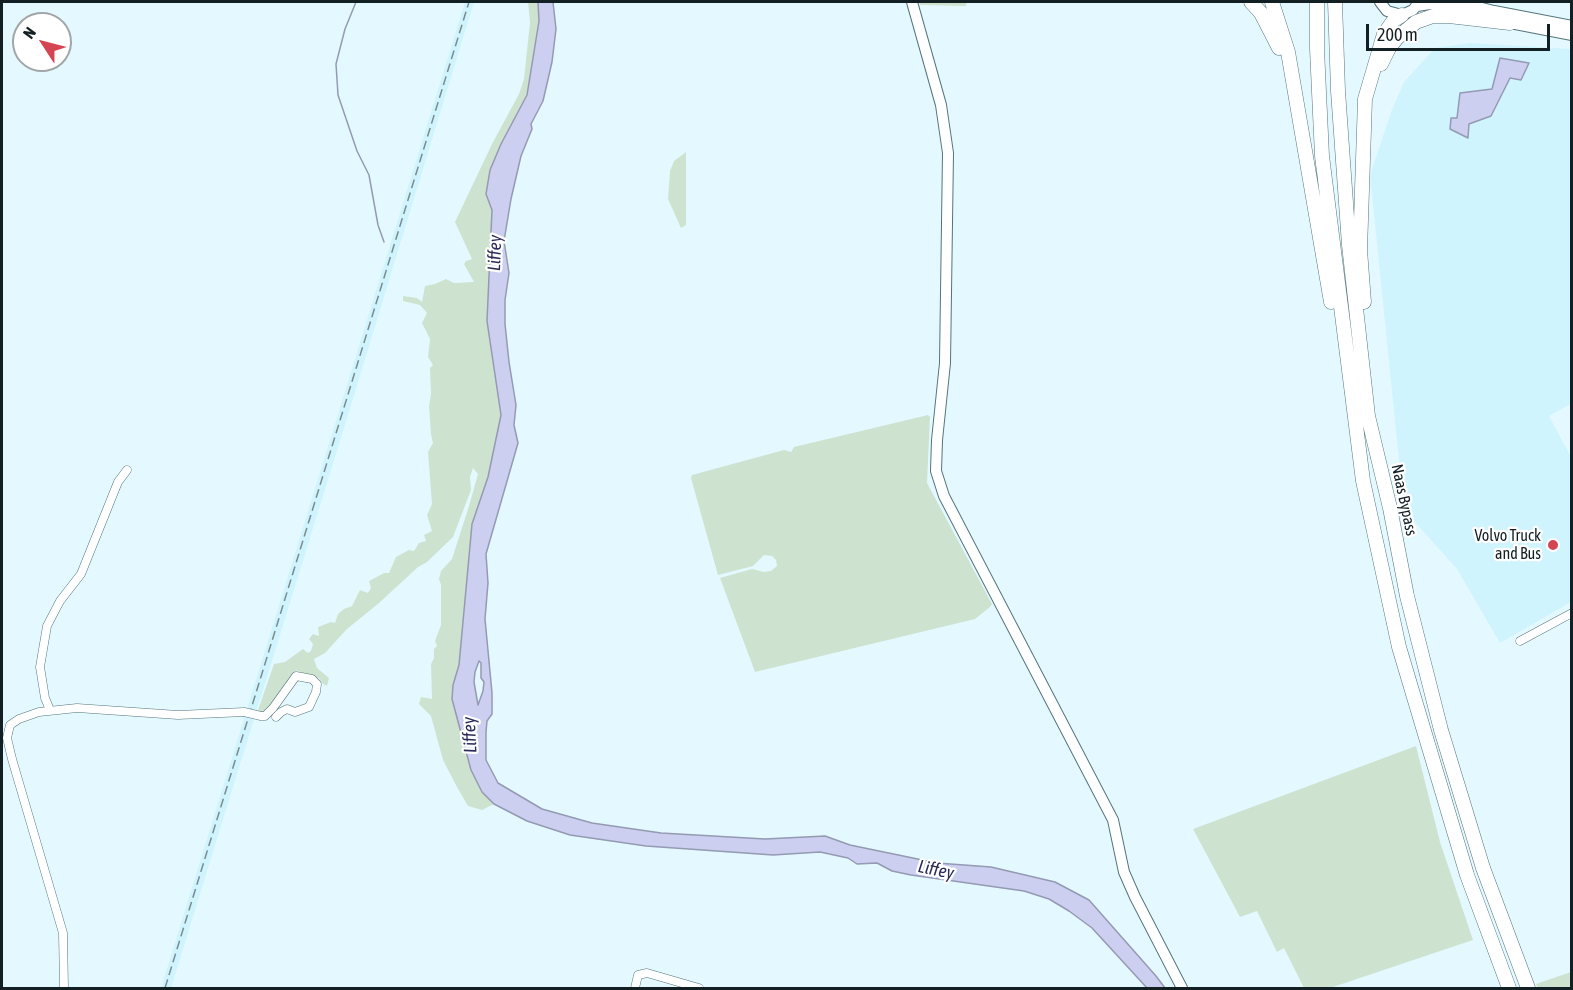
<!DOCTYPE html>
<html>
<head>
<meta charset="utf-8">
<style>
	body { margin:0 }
	#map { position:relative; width:1573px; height:990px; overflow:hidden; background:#e4f9ff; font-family:"Asap Condensed",sans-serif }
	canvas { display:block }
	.frame { position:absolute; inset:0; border:3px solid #132023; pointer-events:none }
	.north { position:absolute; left:12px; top:12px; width:60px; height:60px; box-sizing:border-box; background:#fff; border:2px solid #a1a6a7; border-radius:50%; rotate:306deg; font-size:16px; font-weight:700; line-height:24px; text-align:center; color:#132023 }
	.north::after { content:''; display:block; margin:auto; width:21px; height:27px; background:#d54452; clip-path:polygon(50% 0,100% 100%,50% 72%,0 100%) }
	.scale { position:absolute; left:1366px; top:24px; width:184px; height:27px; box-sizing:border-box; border:3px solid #132023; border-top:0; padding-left:8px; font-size:18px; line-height:21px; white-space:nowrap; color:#132023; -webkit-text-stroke:4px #fff; paint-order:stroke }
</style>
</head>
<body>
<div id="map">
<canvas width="1573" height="990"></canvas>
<div class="frame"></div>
<div class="north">N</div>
<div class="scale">200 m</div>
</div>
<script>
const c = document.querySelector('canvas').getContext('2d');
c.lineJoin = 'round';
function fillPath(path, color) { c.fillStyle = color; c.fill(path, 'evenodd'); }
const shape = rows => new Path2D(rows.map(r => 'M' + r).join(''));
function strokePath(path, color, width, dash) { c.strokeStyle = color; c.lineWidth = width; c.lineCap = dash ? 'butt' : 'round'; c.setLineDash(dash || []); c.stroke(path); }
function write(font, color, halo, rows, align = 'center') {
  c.font = font + ' "Asap Condensed",sans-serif'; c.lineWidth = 4.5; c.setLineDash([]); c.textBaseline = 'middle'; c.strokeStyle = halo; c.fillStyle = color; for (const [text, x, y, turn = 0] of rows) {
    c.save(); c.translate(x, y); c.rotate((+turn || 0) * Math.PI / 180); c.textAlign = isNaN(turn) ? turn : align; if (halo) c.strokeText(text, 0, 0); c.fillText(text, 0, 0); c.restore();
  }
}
const built = shape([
	[465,2,474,2,348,415,171,988,161,988],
	[1470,43,1571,49,1571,404,1549,416,1571,457,1571,602,1500,643,1457,569,1404,510,1370,175,1391,112,1404,82,1435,48]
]);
const green = shape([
	[528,2,538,2,539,21,531,81,526,96,501,144,486,194,492,210,488,322,501,415,488,477,472,524,459,665,453,685,452,699,471,770,482,792,494,804,482,810,468,806,457,787,443,760,431,716,419,704,421,697,432,699,431,664,434,658,434,649,437,646,435,641,441,625,441,585,439,579,441,571,452,559,469,506,478,474,473,468,470,477,471,490,453,537,427,562,418,567,379,603,347,629,325,653,314,659,317,668,329,678,327,686,322,683,319,678,305,675,296,670,294,676,266,712,257,713,274,664,285,662,303,649,308,653,311,651,313,644,309,639,313,634,319,636,318,627,331,622,335,623,338,614,344,609,352,606,360,590,368,593,371,588,369,581,384,573,389,573,396,557,409,550,414,551,419,543,426,541,424,535,432,531,427,515,432,504,428,452,433,443,431,434,429,406,431,394,430,368,433,365,428,357,430,339,422,323,427,313,420,305,403,301,403,296,417,298,422,302,425,286,435,284,446,279,454,283,474,282,464,264,466,261,472,259,455,222,492,144,519,94,524,79,530,22],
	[919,2,967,2,966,6,920,5],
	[686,152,686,225,681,228,668,199,670,171,674,161],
	[928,415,930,417,927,483,992,604,990,607,975,619,755,672,720,578,752,569,764,572,771,571,777,566,776,560,772,556,764,555,753,566,718,575,691,478,692,475,784,450,791,452,794,447],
	[1416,746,1440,842,1473,940,1330,988,1304,988,1284,948,1277,952,1257,911,1240,917,1193,829],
	[1571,972,1571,988,1538,988,1536,984]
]);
const water = shape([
	[538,2,553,2,556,29,552,62,543,101,531,124,532,129,521,156,511,199,504,241,509,273,505,300,505,324,509,362,516,405,514,425,518,443,486,554,488,583,485,619,492,693,492,714,487,721,486,732,486,760,498,783,542,809,592,823,661,833,765,839,825,836,850,845,937,863,991,867,1055,882,1089,900,1156,976,1165,988,1147,988,1092,928,1069,911,1049,899,1024,891,911,875,892,871,877,863,857,864,848,858,820,852,773,855,646,846,570,835,527,821,494,804,482,792,471,770,452,699,453,685,459,665,472,524,488,477,501,415,487,321,492,210,486,194,490,170,501,144,527,95,539,21,538,2],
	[479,661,481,663,481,678,484,682,483,691,478,705,474,682,475,672,479,661],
	[1500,58,1529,63,1521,80,1510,78,1491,116,1469,124,1468,138,1450,129,1451,118,1457,118,1460,93,1492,89,1500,58]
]);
const stream = shape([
	[356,2,345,29,336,64,338,95,357,151,369,175,378,225,384,242]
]);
const street = shape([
	[1520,641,1572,613],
	[50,710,45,698,40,667,47,626,60,601,81,574,118,482,127,470],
	[261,716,265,716,273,708,296,676,312,679,317,684,316,692,309,707,295,712,287,709,281,712,276,717],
	[64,988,63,933,12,759,7,738,10,725,19,719,39,712,77,708,178,715,244,712],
	[635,988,638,975,647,973,699,988]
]);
const secondary = shape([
	[912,2,941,105,948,153,945,363,937,440,936,471,944,496,1113,820,1124,872,1135,897,1182,988],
	[1380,2,1387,11,1402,15,1413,10,1419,2],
	[1458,2,1494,11,1572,26],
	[1417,6,1430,4,1441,5,1478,15],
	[1505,22,1572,35]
]);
const highway = shape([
	[1251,2,1261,13,1279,48],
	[1272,2,1288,52,1331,302],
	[1317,2,1317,49,1322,156,1363,481,1399,647,1467,875,1509,988],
	[1335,2,1338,91,1349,245,1368,416,1390,508,1407,596,1441,730,1483,868,1528,988],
	[1467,2,1475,7],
	[1381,64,1389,48,1397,38,1416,22,1433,16,1449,16,1510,23],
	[1364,302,1360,250,1365,99,1384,34,1394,20,1402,15]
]);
const rail = shape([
	[165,988,469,2]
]);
const streetBridge = shape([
	[244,712,261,716]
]);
const markers = [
	[1553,545,6,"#d54452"]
];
const streetNames = [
	["Naas Bypass",1404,500,78]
];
const poiNames = [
	["Volvo Truck",1541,536],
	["and Bus",1541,554]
];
const waterNames = [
	["Liffey",495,253,-88],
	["Liffey",470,735,-93],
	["Liffey",936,870,12]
];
fillPath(built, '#d0f4fd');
fillPath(green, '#cde3d0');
fillPath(water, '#cccff0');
strokePath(water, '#949ab2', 1.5);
strokePath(stream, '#949ab2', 1.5);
strokePath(street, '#54747c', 9);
strokePath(secondary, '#54747c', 12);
strokePath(highway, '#54747c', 15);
strokePath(street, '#fff', 8);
strokePath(secondary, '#fff', 10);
strokePath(highway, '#fff', 14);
strokePath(rail, '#7a8b90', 1.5, [9, 4.5]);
strokePath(streetBridge, '#54747c', 9, []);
strokePath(streetBridge, '#fff', 8);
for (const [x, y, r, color] of markers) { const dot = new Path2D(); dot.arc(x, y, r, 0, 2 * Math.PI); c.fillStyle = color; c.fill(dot); strokePath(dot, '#fff', 2); }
write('16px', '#132023', '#fff', streetNames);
write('16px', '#132023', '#fff', poiNames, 'right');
write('italic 18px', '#2a2b56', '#fff', waterNames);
</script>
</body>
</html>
